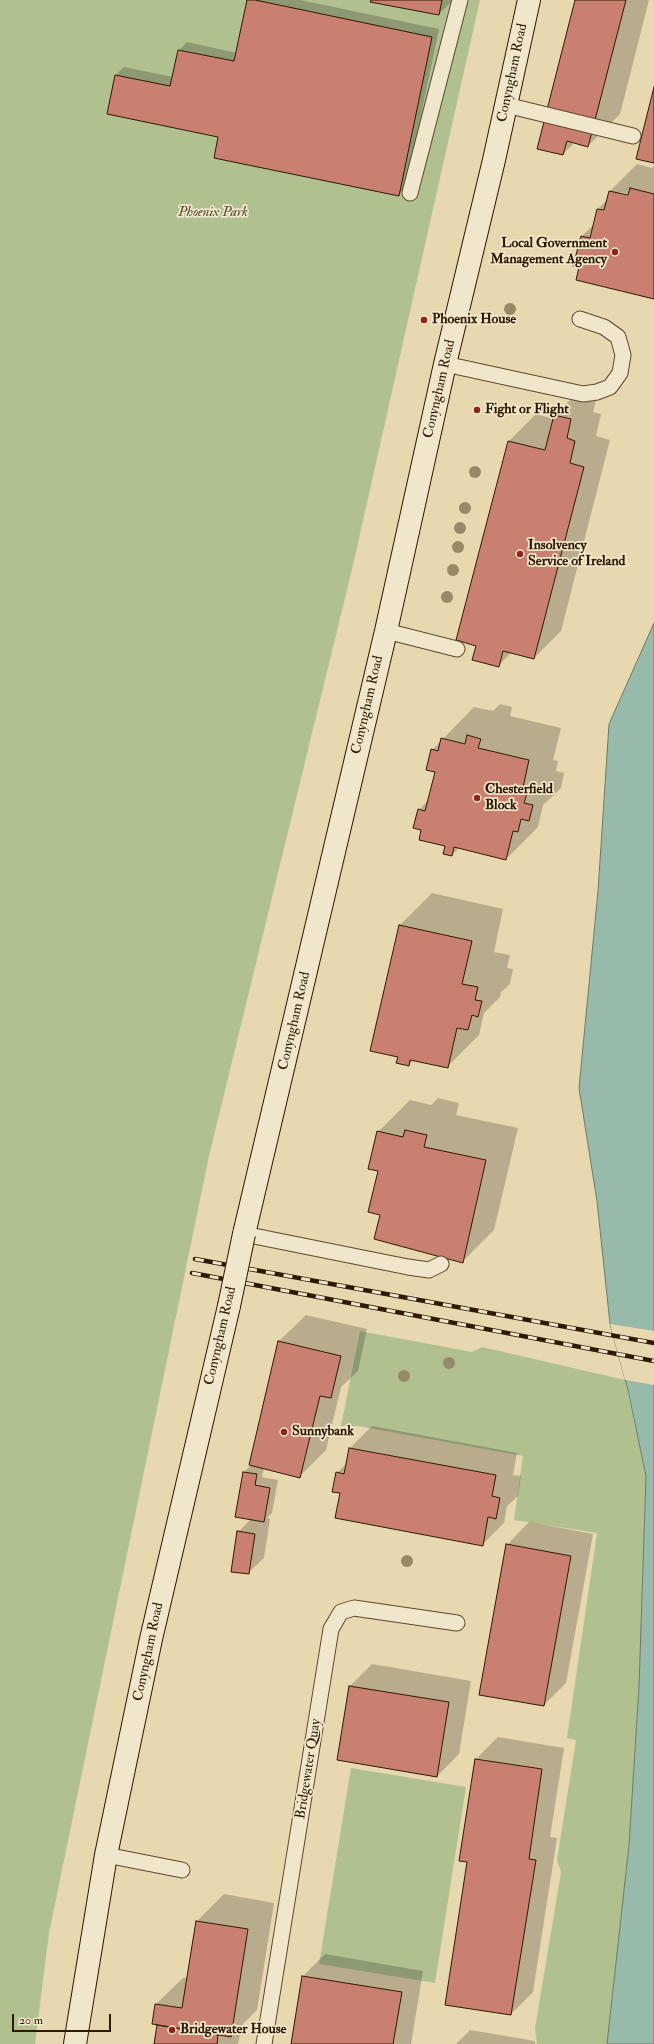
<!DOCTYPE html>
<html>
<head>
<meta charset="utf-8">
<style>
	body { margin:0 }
	#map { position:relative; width:654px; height:2044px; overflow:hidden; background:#e7d8af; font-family:"IM FELL Double Pica",serif }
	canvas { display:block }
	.scale { position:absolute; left:12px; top:2014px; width:99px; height:18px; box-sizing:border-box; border:2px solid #2f1903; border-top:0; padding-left:5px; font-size:12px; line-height:14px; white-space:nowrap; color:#2f1903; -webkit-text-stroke:3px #efe6cb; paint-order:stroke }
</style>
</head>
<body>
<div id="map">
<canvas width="654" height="2044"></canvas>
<div class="scale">20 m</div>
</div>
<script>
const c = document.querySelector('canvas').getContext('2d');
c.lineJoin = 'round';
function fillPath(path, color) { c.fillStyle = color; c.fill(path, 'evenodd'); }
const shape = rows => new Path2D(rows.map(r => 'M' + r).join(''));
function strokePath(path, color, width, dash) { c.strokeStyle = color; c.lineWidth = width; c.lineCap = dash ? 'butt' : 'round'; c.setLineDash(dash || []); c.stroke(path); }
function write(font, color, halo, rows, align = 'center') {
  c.font = font + ' "IM FELL Double Pica",serif'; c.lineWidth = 3.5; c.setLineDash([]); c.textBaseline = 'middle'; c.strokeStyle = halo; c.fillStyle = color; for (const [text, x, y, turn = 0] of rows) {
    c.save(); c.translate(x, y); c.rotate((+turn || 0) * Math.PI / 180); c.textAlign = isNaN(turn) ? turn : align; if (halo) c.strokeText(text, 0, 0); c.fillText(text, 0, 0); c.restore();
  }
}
const green = shape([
	[0,0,480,0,353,565,209,1156,49,1933,35,2044,0,2044],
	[360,1331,472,1352,482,1347,625,1380,646,1476,639,1687,629,1845,607,2044,537,2044,535,2028,561,1872,557,1860,576,1740,567,1738,597,1533,514,1520,523,1456,358,1426,341,1426],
	[351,1768,466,1787,435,1983,319,1964]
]);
const water = shape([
	[654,623,654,2044,607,2044,629,1845,639,1687,646,1476,628,1390,610,1324,597,1201,579,1088,598,891,609,724,654,623]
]);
const pier = shape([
	[610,1324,654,1331,654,1385,625,1380]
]);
const shadow = shape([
	[248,0,300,0,439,29,406,187,398,195,219,136,116,75,124,67,173,77,179,50,187,42,237,53],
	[372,0,453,0,439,14],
	[576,0,649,0,620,114,588,146,575,142,563,154],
	[637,164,652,168,654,166,654,298,580,266,582,236,595,223,598,209,608,199,610,191],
	[620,192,633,195,632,197,620,194],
	[582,388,598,393,593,412,601,414,596,436,610,440,561,631,534,658,512,652,498,666,477,645,458,640,509,441,536,414,554,419,555,415],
	[500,704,512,707,510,716,561,728,553,760,558,761,556,771,564,773,561,788,543,805,538,827,506,859,459,848,452,855,446,845,422,829,419,810,429,799,436,771,432,750,474,707,493,711],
	[432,893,503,909,494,952,510,955,507,968,513,969,510,984,501,992,500,997,484,1013,479,1035,447,1067,414,1059,409,1065,399,1057,400,925],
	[438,1098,459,1103,456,1115,518,1128,494,1230,462,1262,381,1214,378,1132,410,1100,431,1105],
	[306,1315,367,1329,358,1371,341,1387,326,1450,299,1477,264,1468,262,1477,278,1480,272,1513,267,1518,270,1519,264,1558,248,1573,238,1532,251,1519,236,1516,244,1472,251,1465,279,1341],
	[372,1426,517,1453,513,1475,521,1476,518,1496,507,1506,504,1523,482,1545,341,1492,337,1473,347,1463,350,1448],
	[529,1522,593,1534,566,1683,544,1705,507,1545],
	[372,1664,471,1681,459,1754,437,1776,338,1760,350,1686],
	[498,1737,564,1748,550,1837,557,1838,533,1992,511,2014,476,1759],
	[224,1894,274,1903,257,2010,242,2025,238,2044,155,2044,158,2024,156,2004,183,1978,188,1978,197,1921],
	[325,1954,423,1971,411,2044,292,2044,303,1976],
	[470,2030,535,2041,535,2044,456,2044]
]);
const building = shape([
	[247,0,255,0,432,37,399,196,214,158,218,137,107,114,115,75,170,86,178,50,234,61,247,0],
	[371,0,442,0,439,15,370,2,371,0],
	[575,0,626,0,588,147,567,141,563,155,537,149,575,0],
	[654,87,654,163,636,159,654,87],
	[630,188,654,194,654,299,576,280,579,267,573,266,581,236,590,238,597,209,604,210,609,191,628,195,630,188],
	[554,415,571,419,567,438,575,441,570,463,584,467,534,659,503,651,499,667,472,660,476,646,456,640,508,441,545,450,554,415],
	[467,735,481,739,478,748,529,760,522,792,527,793,524,803,533,805,529,821,521,819,518,832,513,831,506,860,454,847,452,856,443,854,445,846,419,840,421,830,413,828,418,809,425,811,435,772,426,770,431,749,438,751,441,738,465,744,467,735],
	[399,925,472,941,462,984,478,987,475,1000,482,1001,478,1017,472,1015,468,1030,457,1028,448,1068,410,1060,409,1066,396,1063,398,1057,370,1051,399,925],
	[405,1130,427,1135,424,1147,486,1160,463,1263,374,1239,380,1215,368,1212,378,1171,368,1169,377,1131,403,1137,405,1130],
	[278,1341,341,1356,331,1398,320,1396,300,1478,249,1465,278,1341],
	[349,1448,496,1475,492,1496,500,1498,496,1519,488,1517,483,1546,335,1518,340,1493,332,1492,336,1472,344,1474,349,1448],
	[243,1472,257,1474,255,1485,270,1488,264,1522,235,1517,243,1472],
	[237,1531,255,1534,249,1574,231,1572,237,1531],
	[506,1544,571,1556,544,1706,479,1695,506,1544],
	[349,1686,449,1702,437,1777,337,1760,349,1686],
	[475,1759,542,1769,529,1859,536,1860,511,2015,445,2005,467,1862,459,1861,475,1759],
	[196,1921,248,1929,231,2037,152,2024,155,2004,182,2008,196,1921],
	[302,1976,402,1992,393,2044,291,2044,302,1976],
	[157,2025,218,2035,217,2044,154,2044,157,2025]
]);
const service = shape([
	[506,105,633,136],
	[410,193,460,0],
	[445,364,583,394,597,392,610,387,620,373,623,355,618,337,604,327,580,319],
	[386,631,457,649],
	[244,1234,408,1267,429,1270,441,1264],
	[106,1855,182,1870],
	[264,2044,331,1629,341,1612,354,1608,457,1623]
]);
const secondary = shape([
	[244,1234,386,631,445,364,494,160,529,0],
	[75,2044,106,1855,151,1639,229,1306]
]);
const rail = shape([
	[195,1259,654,1343],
	[192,1273,654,1361]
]);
const secondaryBridge = shape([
	[229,1306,244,1234]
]);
const trees = [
	[510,309],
	[475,472],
	[465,508],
	[460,528],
	[458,547],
	[453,570],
	[447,597],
	[449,1363],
	[404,1376],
	[407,1561]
];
const markers = [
	[615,252,4,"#8f2418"],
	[424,320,4,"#8f2418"],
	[477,410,4,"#8f2418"],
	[520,554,4,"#8f2418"],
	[477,798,4,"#8f2418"],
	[284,1432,4,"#8f2418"],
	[172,2030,4,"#8f2418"]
];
const streetNames = [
	["Conyngham Road",513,73,-78],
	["Conyngham Road",440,389,-77],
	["Conyngham Road",368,705,-77],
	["Conyngham Road",295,1021,-77],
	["Conyngham Road",221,1336,-77],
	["Conyngham Road",149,1652,-78],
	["Bridgewater Quay",309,1769,-81]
];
const parkNames = [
	["Phoenix Park",213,213]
];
const poiNames = [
	["Local Government",607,244,"right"],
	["Management Agency",607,260,"right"],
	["Phoenix House",432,320],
	["Fight or Flight",485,410],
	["Insolvency",528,546],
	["Service of Ireland",528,562],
	["Chesterfield",485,790],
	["Block",485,806],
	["Sunnybank",292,1432],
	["Bridgewater House",180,2030]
];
fillPath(green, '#b0c08f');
fillPath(water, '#97baab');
strokePath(water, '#6d7a68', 1);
fillPath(pier, '#e7d8af');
fillPath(shadow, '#0003');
fillPath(building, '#ca8071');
strokePath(building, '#2f1903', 1);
strokePath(service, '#5d492e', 17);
strokePath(secondary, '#2f1903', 24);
strokePath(service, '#efe6cb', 15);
strokePath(secondary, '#efe6cb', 22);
strokePath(rail, '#2f1903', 4.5);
strokePath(rail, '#efe6cb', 3, [9]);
strokePath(secondaryBridge, '#2f1903', 24, []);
strokePath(secondaryBridge, '#efe6cb', 22);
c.fillStyle = '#978a68';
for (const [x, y] of trees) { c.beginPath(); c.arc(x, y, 6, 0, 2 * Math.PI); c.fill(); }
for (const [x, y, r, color] of markers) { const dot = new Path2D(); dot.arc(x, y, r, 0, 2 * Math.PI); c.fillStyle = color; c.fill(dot); strokePath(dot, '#efe6cb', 1.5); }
write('14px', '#2f1903', '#efe6cb', streetNames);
write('italic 14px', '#564b2d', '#efe6cb', parkNames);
write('bold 14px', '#2f1903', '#efe6cb', poiNames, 'left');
</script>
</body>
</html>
